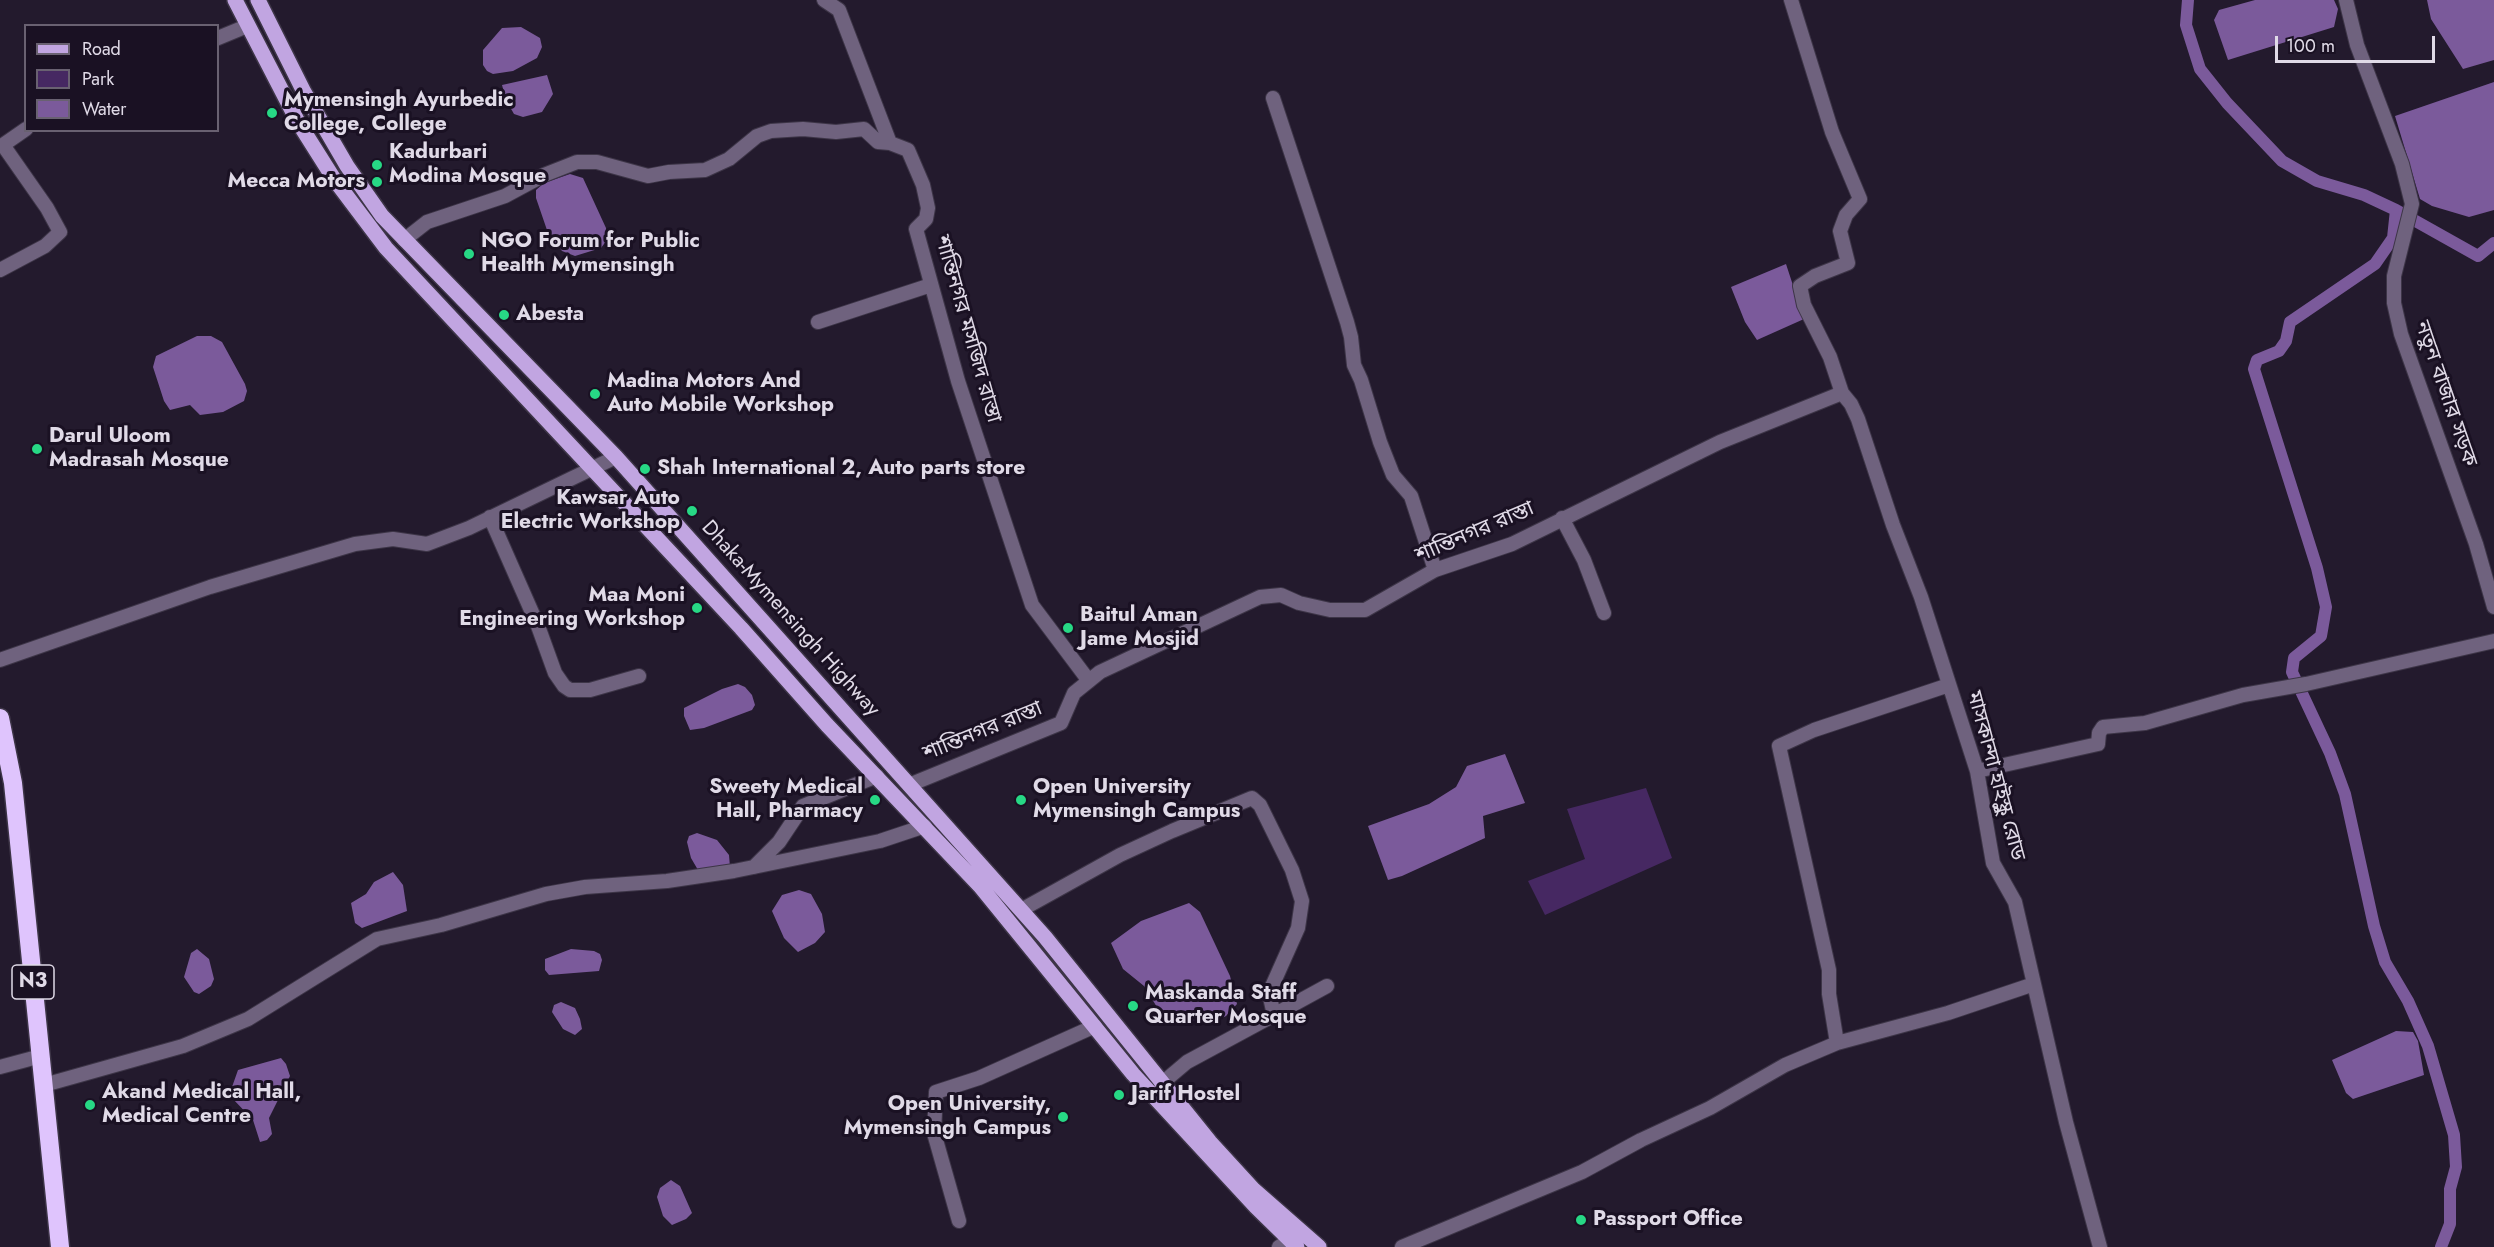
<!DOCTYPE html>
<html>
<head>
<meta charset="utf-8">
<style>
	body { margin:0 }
	#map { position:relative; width:2494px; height:1247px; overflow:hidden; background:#231a2d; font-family:Jost,sans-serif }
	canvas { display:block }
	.legend { position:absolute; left:24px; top:24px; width:195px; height:108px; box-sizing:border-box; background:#1a1123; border:2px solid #696171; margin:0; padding:8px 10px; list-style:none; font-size:18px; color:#e0dae7 }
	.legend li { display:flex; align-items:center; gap:12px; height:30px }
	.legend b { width:30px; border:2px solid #696171 }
	.scale { position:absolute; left:2275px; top:36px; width:160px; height:27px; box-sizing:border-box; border:3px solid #e0dae7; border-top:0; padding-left:8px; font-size:18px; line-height:21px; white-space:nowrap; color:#e0dae7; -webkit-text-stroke:4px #1a1123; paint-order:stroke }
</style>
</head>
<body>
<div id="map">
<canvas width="2494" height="1247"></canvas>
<ul class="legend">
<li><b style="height:8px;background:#c1a5e1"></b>Road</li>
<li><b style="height:16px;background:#462862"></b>Park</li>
<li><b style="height:16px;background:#7b5a9b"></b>Water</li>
</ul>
<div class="scale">100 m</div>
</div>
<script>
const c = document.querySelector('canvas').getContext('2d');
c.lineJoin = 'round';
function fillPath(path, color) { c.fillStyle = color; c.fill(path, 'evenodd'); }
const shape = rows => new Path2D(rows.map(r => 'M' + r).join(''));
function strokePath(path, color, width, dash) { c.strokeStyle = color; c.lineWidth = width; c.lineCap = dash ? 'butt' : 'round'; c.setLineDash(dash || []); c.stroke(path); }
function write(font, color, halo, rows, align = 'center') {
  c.font = font + ' Jost,"Noto Sans Bengali",sans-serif'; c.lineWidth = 6; c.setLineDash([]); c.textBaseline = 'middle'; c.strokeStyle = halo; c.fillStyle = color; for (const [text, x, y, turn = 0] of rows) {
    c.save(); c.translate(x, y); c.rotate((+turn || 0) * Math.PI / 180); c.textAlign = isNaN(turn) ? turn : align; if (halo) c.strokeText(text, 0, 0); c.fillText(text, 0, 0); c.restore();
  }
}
const green = shape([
	[1646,788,1672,858,1545,915,1528,881,1585,859,1567,809]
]);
const water = shape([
	[2255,0,2334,0,2338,9,2334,27,2228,60,2214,20,2219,10],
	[2427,0,2494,0,2494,60,2463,69,2431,19],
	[521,27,540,38,542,47,537,58,513,71,493,74,487,71,483,65,483,50,502,28],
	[547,75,553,94,542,112,523,117,514,114,506,100,502,85],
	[2494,82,2494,210,2469,217,2432,206,2420,199,2395,116],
	[570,174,583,178,606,228,607,240,601,248,575,256,562,251,548,233,536,198,536,190,544,183],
	[1786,264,1804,319,1757,340,1745,322,1731,287],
	[197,336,211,336,222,342,245,384,247,391,244,401,223,412,200,415,190,405,170,410,164,401,153,367,156,356],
	[738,684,745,687,752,695,755,705,752,710,704,728,690,730,684,716,684,708,722,689],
	[1505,754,1525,803,1483,816,1485,838,1402,876,1388,880,1368,826,1429,804,1456,787,1467,766],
	[697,833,717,840,729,855,730,867,698,870,691,858,687,842,689,836],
	[393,872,403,885,407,911,362,928,355,923,351,903,366,894,374,882],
	[799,890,811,894,822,914,825,932,815,943,798,952,784,938,772,911,782,895],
	[1189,903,1200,912,1230,976,1237,1004,1226,1016,1215,1022,1191,1021,1175,1025,1163,1017,1144,986,1123,969,1111,943,1141,921],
	[197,949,209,959,214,979,211,986,199,994,194,992,184,977,191,953],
	[571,949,594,951,600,954,602,960,599,971,549,975,545,970,545,959],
	[561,1002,575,1008,580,1019,582,1029,575,1035,563,1029,552,1012,554,1005],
	[2396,1031,2413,1032,2418,1041,2424,1075,2353,1099,2346,1093,2332,1060],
	[281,1058,286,1064,290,1076,269,1118,272,1134,267,1140,260,1142,253,1120,233,1099,232,1087,238,1070],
	[671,1180,680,1186,692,1213,686,1219,672,1225,663,1216,657,1197,660,1188]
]);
const canal = shape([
	[2188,0,2186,25,2200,69,2227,103,2282,161,2317,181,2364,195,2396,210,2478,256,2494,243],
	[2396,210,2393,238,2375,264,2290,322,2286,341,2279,351,2257,360,2254,369,2317,568,2326,607,2321,636,2294,658,2292,672,2330,753,2345,794,2374,926,2385,962,2408,1001,2428,1046,2454,1135,2456,1167,2450,1189,2450,1224,2441,1247]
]);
const minor = shape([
	[824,0,839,10,890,143,908,150,923,185,928,208,926,219,916,229,958,381,1032,605,1089,681],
	[1791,0,1832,132,1860,199,1846,215,1840,231,1848,263,1815,276,1800,286,1804,305,1830,357,1842,393,1851,404,1858,419,1893,525,1921,597,1977,771,1993,863,2015,902,2066,1122,2100,1247],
	[2346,0,2357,45,2402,164,2412,204,2394,276,2394,303,2401,334,2476,544,2494,607],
	[218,38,247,26],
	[1273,98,1347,322,1351,337,1354,365,1361,380,1380,442,1393,475,1411,496,1435,570],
	[404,240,427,222,505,196,544,175,577,162,597,162,648,176,669,172,705,170,729,159,757,136,771,131,803,129,836,132,864,129,878,142,890,143],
	[0,270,45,246,60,232,47,208,3,145,26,129],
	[818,322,931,285],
	[490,517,538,626,555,673,564,686,570,690,590,690,639,676],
	[1562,518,1584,560,1604,613],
	[0,660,210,587,355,544,393,539,427,544,469,528,616,457],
	[1949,685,1814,730,1779,746,1829,970,1829,994,1837,1043,1948,1013,2034,984],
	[1977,771,2098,744,2099,733,2103,727,2145,723,2243,695,2306,684,2494,641],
	[909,785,1061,723,1074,693,1100,672,1260,597,1281,595,1299,603,1330,610,1365,610,1435,570,1512,544,1720,442,1842,393],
	[754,867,779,842,803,806,877,776],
	[1021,910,1120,855,1172,831,1252,798,1260,805,1292,870,1302,901,1298,928,1269,993,1274,1015,1187,1062,1161,1084],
	[1274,1015,1327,986],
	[0,1067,41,1056],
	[44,1085,183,1046,248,1019,377,939,441,925,546,894,585,887,667,881,734,871,880,841,925,826],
	[959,1221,934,1133,936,1092,979,1078,1095,1026],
	[1279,1247,1290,1240],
	[1402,1247,1582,1172,1641,1140,1710,1108,1785,1065,1837,1043]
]);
const major = shape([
	[235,0,298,122,334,179,386,248,741,628,827,725,980,886,1133,1074,1256,1207,1297,1247],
	[258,0,304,92,347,166,382,216,616,457,1045,937,1210,1142,1254,1190,1319,1247]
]);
const highway = shape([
	[0,718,13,783,60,1247]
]);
const markers = [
	[272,113,6,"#27d885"],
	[377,165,6,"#27d885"],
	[377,182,6,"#27d885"],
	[469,254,6,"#27d885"],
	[504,315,6,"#27d885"],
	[595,394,6,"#27d885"],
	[37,449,6,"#27d885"],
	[645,469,6,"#27d885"],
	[692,511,6,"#27d885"],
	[697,608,6,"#27d885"],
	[1068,628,6,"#27d885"],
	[875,800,6,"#27d885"],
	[1021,800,6,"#27d885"],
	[1133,1006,6,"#27d885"],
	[1119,1095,6,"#27d885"],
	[90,1105,6,"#27d885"],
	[1063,1117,6,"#27d885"],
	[1581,1220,6,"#27d885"]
];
const shields = [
	[33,982,42]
];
const shieldNames = [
	["N3",33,982]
];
const poiNames = [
	["Mymensingh Ayurbedic",284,101],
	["College, College",284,125],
	["Kadurbari",389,153],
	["Modina Mosque",389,177],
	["Mecca Motors",365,182,"right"],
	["NGO Forum for Public",481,242],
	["Health Mymensingh",481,266],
	["Abesta",516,315],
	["Madina Motors And",607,382],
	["Auto Mobile Workshop",607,406],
	["Darul Uloom",49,437],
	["Madrasah Mosque",49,461],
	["Shah International 2, Auto parts store",657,469],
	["Kawsar Auto",680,499,"right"],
	["Electric Workshop",680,523,"right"],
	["Maa Moni",685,596,"right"],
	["Engineering Workshop",685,620,"right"],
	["Baitul Aman",1080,616],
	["Jame Mosjid",1080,640],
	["Sweety Medical",863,788,"right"],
	["Hall, Pharmacy",863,812,"right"],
	["Open University",1033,788],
	["Mymensingh Campus",1033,812],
	["Maskanda Staff",1145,994],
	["Quarter Mosque",1145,1018],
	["Akand Medical Hall,",102,1093],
	["Medical Centre",102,1117],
	["Jarif Hostel",1131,1095],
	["Open University,",1051,1105,"right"],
	["Mymensingh Campus",1051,1129,"right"],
	["Passport Office",1593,1220]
];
const streetNames = [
	["শান্তিনগর মসজিদ রাস্তা",967,329,74],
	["নতুন বাজার সড়ক",2445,394,71],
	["শান্তিনগর রাস্তা",1475,533,-23],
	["Dhaka-Mymensingh Highway",790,619,48],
	["শান্তিনগর রাস্তা",983,732,-22],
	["মাসকান্দা হাইস্কুল রোড",1995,776,75]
];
fillPath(green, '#462862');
fillPath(water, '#7b5a9b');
strokePath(canal, '#7b5a9b', 12);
strokePath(minor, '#3d3547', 16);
strokePath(major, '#3d3547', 18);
strokePath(highway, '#3d3547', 21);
strokePath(minor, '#6f627e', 14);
strokePath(major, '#c1a5e1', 15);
strokePath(highway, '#dfc4fd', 18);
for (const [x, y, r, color] of markers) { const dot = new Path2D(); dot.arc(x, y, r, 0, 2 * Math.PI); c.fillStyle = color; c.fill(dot); strokePath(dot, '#1a1123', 2); }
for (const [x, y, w] of shields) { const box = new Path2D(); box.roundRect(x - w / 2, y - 17, w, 34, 4.5); c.fillStyle = '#1a1123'; c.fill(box); strokePath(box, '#e0dae7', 1.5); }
write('bold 20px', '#e0dae7', null, shieldNames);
write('bold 21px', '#e0dae7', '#1a1123', poiNames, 'left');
write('21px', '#e0dae7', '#1a1123', streetNames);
</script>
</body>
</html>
